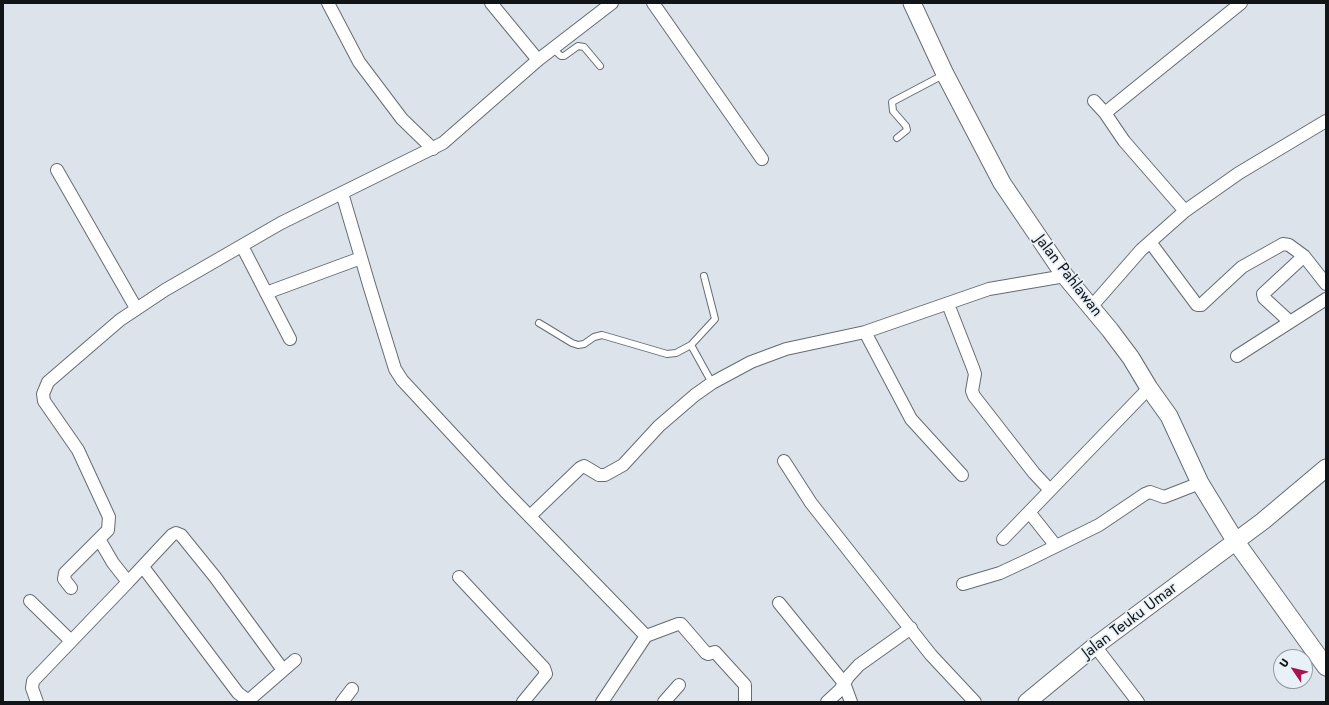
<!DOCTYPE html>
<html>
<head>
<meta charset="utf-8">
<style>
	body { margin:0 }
	#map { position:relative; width:1329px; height:705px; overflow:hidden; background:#dce3ea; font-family:Jost,sans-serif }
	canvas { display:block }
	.frame { position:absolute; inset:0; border:4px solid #121517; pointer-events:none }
	.north { position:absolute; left:1273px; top:649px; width:40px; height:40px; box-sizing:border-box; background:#e9f1f8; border:1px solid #93999e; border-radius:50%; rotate:305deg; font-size:11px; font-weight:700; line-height:16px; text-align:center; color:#121517 }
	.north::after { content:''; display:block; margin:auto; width:14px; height:18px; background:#a7144f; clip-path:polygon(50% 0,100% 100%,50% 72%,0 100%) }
</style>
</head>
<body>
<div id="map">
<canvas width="1329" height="705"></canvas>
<div class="frame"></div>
<div class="north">U</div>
</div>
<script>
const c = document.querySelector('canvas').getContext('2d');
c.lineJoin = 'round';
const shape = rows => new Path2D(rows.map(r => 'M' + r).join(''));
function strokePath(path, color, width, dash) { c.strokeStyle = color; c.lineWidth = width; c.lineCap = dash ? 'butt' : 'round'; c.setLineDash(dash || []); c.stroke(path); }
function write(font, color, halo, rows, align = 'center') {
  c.font = font + ' Jost,sans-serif'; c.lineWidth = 3.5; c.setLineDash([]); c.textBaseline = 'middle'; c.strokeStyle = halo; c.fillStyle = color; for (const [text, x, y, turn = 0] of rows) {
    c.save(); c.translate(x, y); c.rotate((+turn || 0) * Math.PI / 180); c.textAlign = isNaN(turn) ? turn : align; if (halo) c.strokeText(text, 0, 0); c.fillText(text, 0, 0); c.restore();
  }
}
const service = shape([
	[553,49,561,56,564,56,578,46,584,47,600,66],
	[897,138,907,130,906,126,893,111,892,102,945,74],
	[539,323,572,343,578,345,584,344,594,337,602,335,667,354,676,353,691,345,712,383],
	[691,345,715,319,704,276]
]);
const minor = shape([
	[328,3,359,62,402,119,433,149],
	[491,3,538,60],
	[653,3,762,159],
	[1094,101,1105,113,1124,141,1185,211],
	[1105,113,1241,3],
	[57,170,136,308],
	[342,193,370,288,395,369,402,380,505,491,646,636],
	[1150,242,1197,305,1201,305,1242,267,1283,244,1289,245,1304,256,1326,284],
	[242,246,290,339],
	[266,293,361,258],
	[948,304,973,368,975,374,972,391,974,396,1034,473,1049,489],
	[1092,306,1141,250,1185,211,1239,173,1326,121],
	[1289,321,1264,298,1263,294,1304,256],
	[865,332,911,419,962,475],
	[1237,356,1326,299],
	[784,461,811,503,931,655,975,702],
	[1029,512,1056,546],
	[530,516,580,468,584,466,599,475,605,475,623,465,659,426,695,395,712,383,751,362,786,349,865,332,989,289,1065,276],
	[1003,539,1149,388],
	[143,567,238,693,246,699,249,700,295,660],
	[459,577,544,668,546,674,523,702],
	[128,582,172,535,176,533,181,535,215,577,283,670],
	[963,584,1000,573,1030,559,1099,525,1145,494,1150,492,1164,497,1200,483],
	[71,588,64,579,65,573,108,530,109,517,78,450,44,401,43,394,48,382,120,320,165,290,281,223,443,143,538,60,612,3],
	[30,601,71,641],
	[779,603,844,683,851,702],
	[1095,646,1138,702],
	[37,702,32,688,33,681,128,582,113,563,99,539],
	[342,702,352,689],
	[602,702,646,636,678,624,681,624,706,653,708,654,715,652,745,685,745,702],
	[664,702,679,685],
	[827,702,840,690,848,677,859,665,911,628]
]);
const secondary = shape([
	[912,3,945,74,1002,183,1065,276,1110,330,1131,358,1149,388,1169,416,1200,483,1236,542,1326,667],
	[1027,702,1095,646,1263,521,1326,468]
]);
const streetNames = [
	["Jalan Pahlawan",1068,276,52],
	["Jalan Teuku Umar",1130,621,-37]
];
strokePath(service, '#666c72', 8);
strokePath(minor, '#666c72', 14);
strokePath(secondary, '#666c72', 19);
strokePath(service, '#fff', 6);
strokePath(minor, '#fff', 12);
strokePath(secondary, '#fff', 17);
write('16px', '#121517', '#e9f1f8', streetNames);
</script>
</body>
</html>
